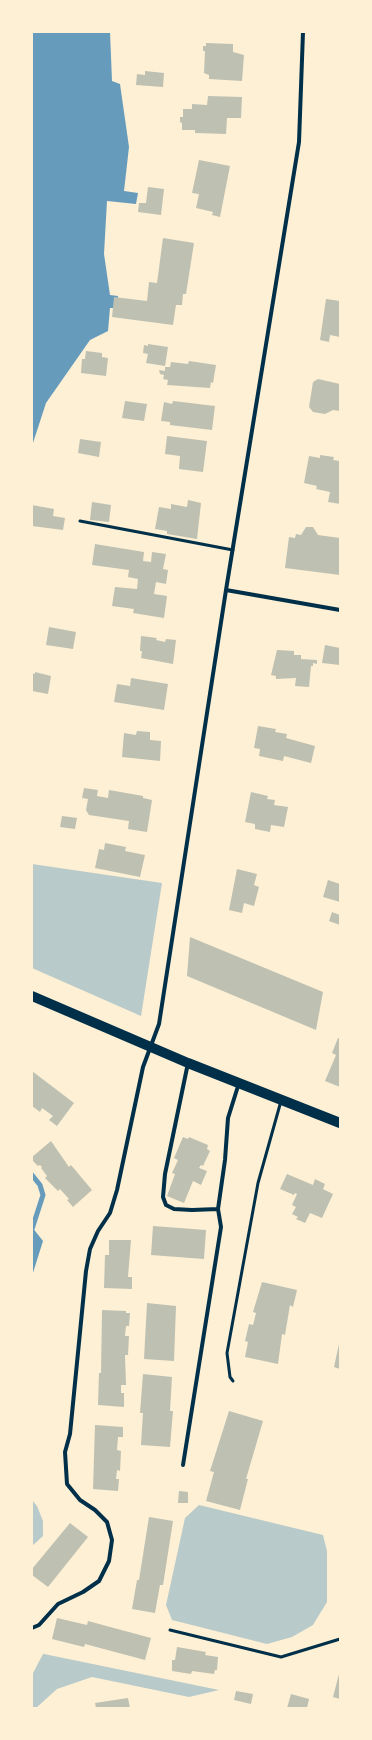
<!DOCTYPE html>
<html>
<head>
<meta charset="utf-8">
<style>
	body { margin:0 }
	#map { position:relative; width:372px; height:1740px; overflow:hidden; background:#fdf0d5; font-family:"Work Sans",sans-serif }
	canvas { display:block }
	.frame { position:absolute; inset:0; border:33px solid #fdf0d5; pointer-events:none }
</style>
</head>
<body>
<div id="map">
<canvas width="372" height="1740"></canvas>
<div class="frame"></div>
</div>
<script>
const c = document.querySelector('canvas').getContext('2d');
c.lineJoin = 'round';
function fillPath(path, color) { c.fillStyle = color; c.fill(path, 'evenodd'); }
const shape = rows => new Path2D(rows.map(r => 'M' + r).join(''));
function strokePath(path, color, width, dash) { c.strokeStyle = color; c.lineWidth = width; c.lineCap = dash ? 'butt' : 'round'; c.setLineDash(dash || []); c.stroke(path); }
const green = shape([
	[32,864,162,883,141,1016,32,968],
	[32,1500,37,1506,43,1521,43,1536,32,1546],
	[199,1505,323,1535,327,1551,327,1602,313,1625,292,1637,267,1644,172,1620,166,1605,185,1518],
	[43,1654,44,1654,219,1690,189,1697,92,1677,57,1689,36,1708,32,1708,32,1675]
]);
const water = shape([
	[32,32,110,32,112,81,120,84,129,147,124,191,138,193,136,204,107,201,104,254,110,295,118,296,117,308,110,308,108,331,90,340,46,403,32,446],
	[32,1227,43,1241,32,1276]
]);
const stream = shape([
	[32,1175,40,1185,43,1195,32,1229]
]);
const building = shape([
	[206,43,233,44,233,52,244,55,242,81,209,79,209,75,204,73,205,51,203,51,203,46,206,46],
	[145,71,164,73,163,87,136,85,137,74,145,75],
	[208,96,242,97,241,118,227,118,226,134,195,133,195,130,182,130,182,123,180,122,180,117,183,117,183,109,192,109,192,104,207,105],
	[199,160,230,166,220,217,212,215,213,212,196,208,199,194,192,193],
	[148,187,164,189,161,215,138,212,139,203,146,203],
	[163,238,194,243,186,294,183,294,182,305,176,305,173,325,112,317,114,297,147,301,149,282,157,283],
	[326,299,340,301,340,337,330,335,329,342,320,340],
	[148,344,168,347,165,366,146,363,148,354,143,353,144,345,148,346],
	[86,351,102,353,102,357,108,358,106,376,81,373,82,359,85,359],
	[189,361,216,365,213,383,211,382,210,388,167,385,168,380,163,379,164,375,160,374,159,370,165,371,165,367,170,367,171,362,188,364],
	[318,379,340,384,340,411,333,410,325,414,313,412,309,407,313,382],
	[125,401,147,404,144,421,122,418],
	[173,401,215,406,212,430,170,425,170,422,161,421,164,402,172,404],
	[167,436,207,441,203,472,179,469,180,456,165,454],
	[80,439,101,442,99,457,78,453],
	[320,455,334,457,333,460,340,461,340,504,328,502,330,492,316,489,317,486,304,483,309,456,320,458],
	[188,500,201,503,197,539,167,534,167,531,155,529,159,507,171,509,171,504,187,507],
	[92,502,111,505,109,522,90,520],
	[32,505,54,509,53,516,65,518,63,530,32,526],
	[306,527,313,527,318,535,340,538,340,575,285,568,289,537,295,538,296,534,301,535],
	[95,544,144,552,143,561,151,562,152,552,166,554,163,569,168,570,166,584,156,582,154,594,167,596,164,618,133,613,134,609,112,606,115,587,137,589,138,579,128,577,129,570,92,565],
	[49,627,76,632,73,649,46,645],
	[141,636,157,638,156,640,165,642,166,639,176,640,173,664,141,658,142,651,140,651],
	[325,645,340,648,340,665,322,663],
	[277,650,294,651,294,655,301,655,301,659,317,660,317,664,313,663,313,666,311,666,309,687,295,686,296,678,276,679,276,676,271,675],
	[35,672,51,676,48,694,32,691,32,673,35,674],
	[131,678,168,684,164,710,114,702,117,684,130,686],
	[258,726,276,729,275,732,287,734,286,738,315,746,311,763,284,756,283,761,259,756,260,749,254,748],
	[137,731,150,732,150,740,161,741,160,761,122,757,124,733,136,735],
	[84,788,98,790,97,796,108,798,109,790,143,796,143,798,152,800,147,832,128,829,129,821,89,815,86,810,88,799,82,798],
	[251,792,268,796,267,799,275,800,274,805,288,807,284,827,271,825,270,832,255,829,255,824,245,822],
	[62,816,77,818,75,829,60,827],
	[105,843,126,847,125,851,145,855,140,877,95,868,99,849,104,850],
	[237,869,257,874,254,885,259,887,254,906,244,903,242,913,229,910],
	[328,880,340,884,340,902,323,897],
	[332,912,340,915,340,925,329,921],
	[190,937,323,992,316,1030,187,976],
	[338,1038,340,1039,340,1087,325,1081,336,1055,332,1053],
	[32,1071,74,1103,57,1126,49,1120,53,1116,42,1108,40,1112,32,1106],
	[183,1137,188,1139,189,1137,208,1145,207,1149,210,1151,203,1166,201,1165,199,1168,207,1171,201,1185,193,1181,184,1203,167,1196,175,1174,172,1173,178,1160,174,1158],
	[51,1141,69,1167,71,1165,92,1190,73,1207,67,1200,69,1199,60,1189,58,1191,45,1178,47,1176,41,1168,42,1167,40,1165,38,1166,32,1160,32,1157],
	[287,1174,313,1185,315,1179,325,1184,323,1189,333,1194,322,1218,310,1213,305,1223,296,1219,298,1217,292,1214,296,1207,292,1205,297,1194,295,1193,294,1195,280,1189],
	[153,1226,206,1230,204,1259,151,1255],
	[109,1240,131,1240,128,1277,132,1277,132,1289,104,1288,105,1255,109,1255],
	[262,1282,297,1290,293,1307,290,1305,285,1335,282,1334,278,1364,245,1357,248,1342,245,1341,249,1324,253,1325,256,1313,253,1312],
	[147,1303,176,1306,174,1361,144,1359],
	[102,1310,126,1311,126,1313,130,1313,129,1326,126,1326,125,1336,129,1336,128,1355,125,1355,126,1385,121,1385,121,1393,124,1393,124,1407,98,1405,99,1373,101,1373],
	[339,1344,340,1345,340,1369,334,1367],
	[143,1374,172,1377,170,1411,173,1411,170,1447,141,1445,143,1413,140,1413],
	[229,1411,263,1421,246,1479,248,1479,240,1510,206,1501,214,1472,210,1471],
	[95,1425,123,1427,123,1437,118,1437,117,1450,121,1451,120,1471,117,1470,116,1479,119,1479,118,1491,93,1489],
	[179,1491,188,1492,188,1503,178,1503],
	[149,1517,173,1521,163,1585,160,1585,155,1613,132,1609,137,1580,139,1580],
	[70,1523,88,1537,48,1587,32,1575,32,1569],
	[57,1618,87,1625,88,1621,151,1638,145,1660,85,1644,84,1647,52,1639],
	[177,1647,206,1652,205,1655,218,1657,217,1670,215,1670,214,1674,192,1671,191,1674,172,1671,172,1660,175,1660],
	[339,1674,340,1674,340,1699,333,1697],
	[236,1691,253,1694,251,1704,234,1700],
	[291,1694,309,1699,307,1708,287,1708],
	[128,1698,130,1708,96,1708,95,1703]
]);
const service = shape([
	[80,521,233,550],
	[233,1381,230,1377,227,1353,258,1183,281,1101],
	[170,1630,281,1657,340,1639]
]);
const minor = shape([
	[226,590,340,610],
	[188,1063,165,1174,163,1197,166,1205,174,1209,192,1210,218,1209],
	[183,1465,221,1227,218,1209,225,1160,228,1118,239,1083],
	[32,1628,39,1625,58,1604,83,1592,99,1581,109,1561,112,1540,107,1522,95,1510,80,1500,67,1484,65,1452,70,1434,86,1271,90,1249,98,1231,110,1213,117,1190,143,1067,159,1024,226,590,299,142,303,32]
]);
const primary = shape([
	[32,996,188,1063,340,1123]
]);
fillPath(green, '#b9caca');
fillPath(water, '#669bbc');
strokePath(stream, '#669bbc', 5);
fillPath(building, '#bec0b2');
strokePath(service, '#003049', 3);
strokePath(minor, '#003049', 4);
strokePath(primary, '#003049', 10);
</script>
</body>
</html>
